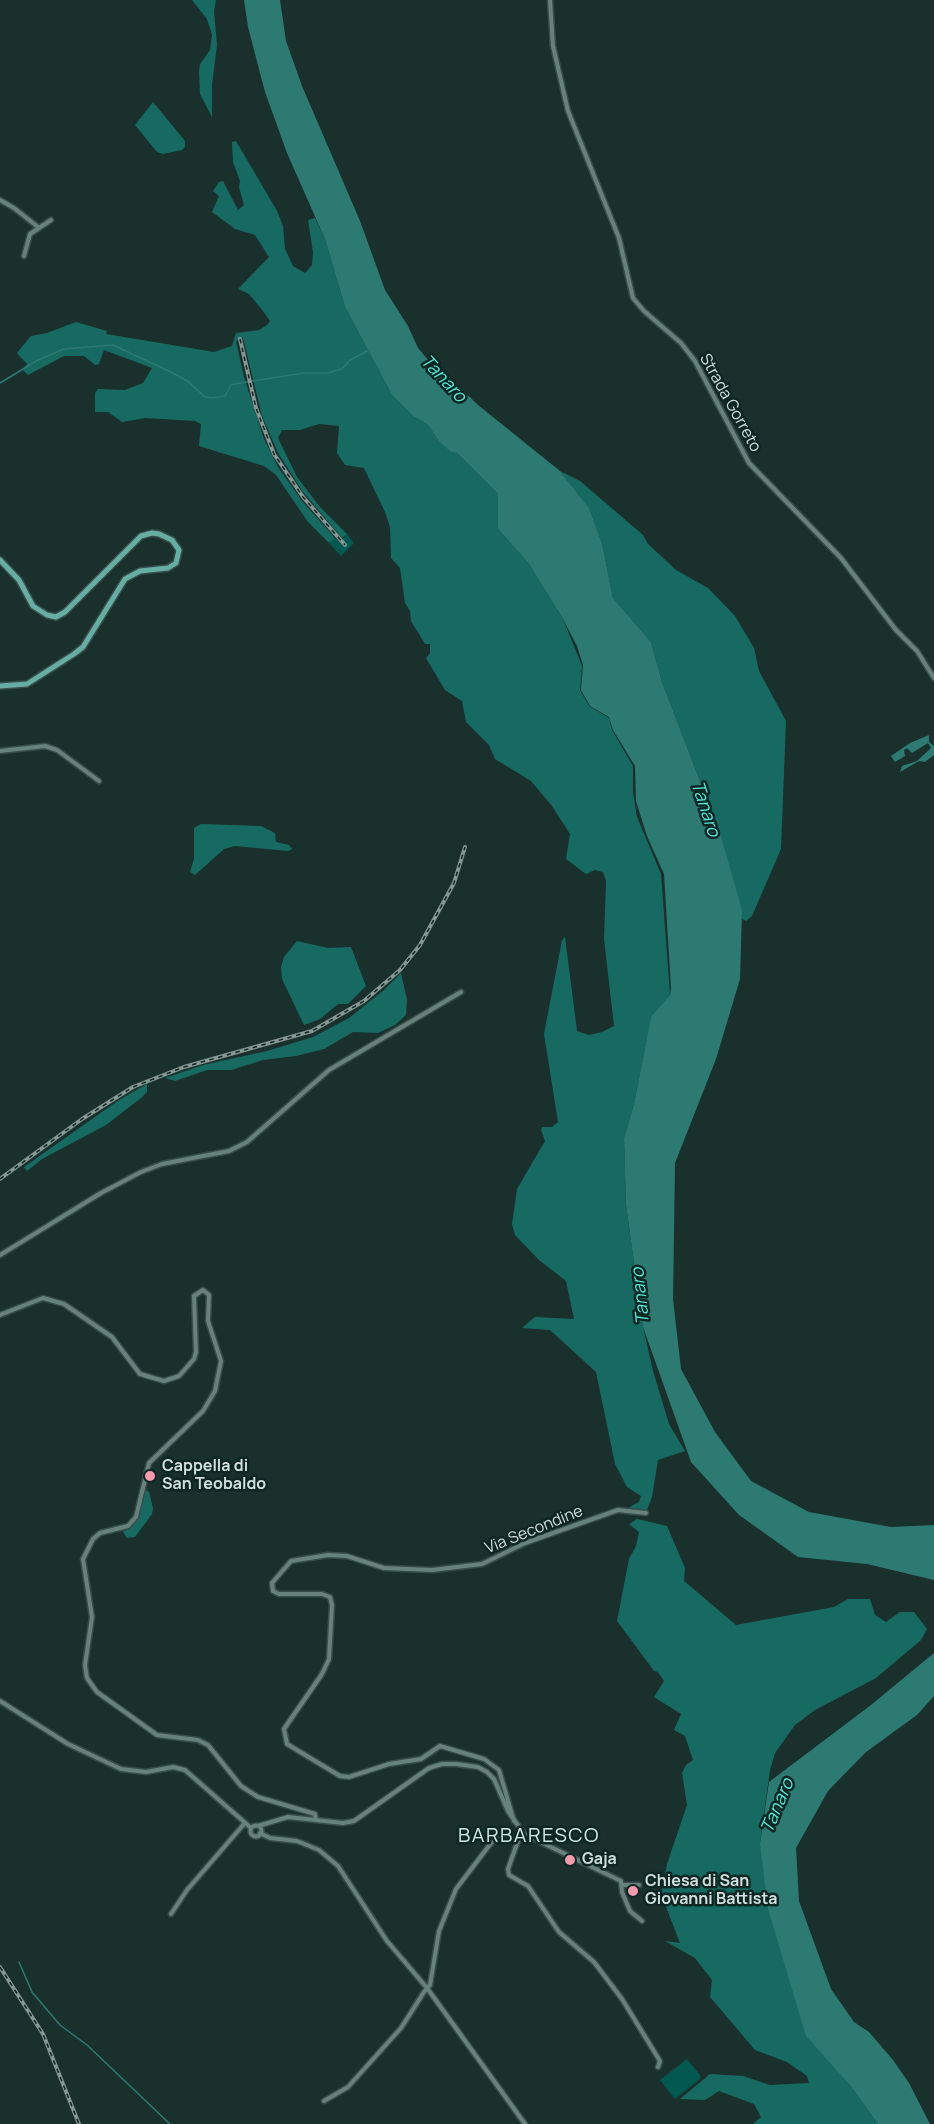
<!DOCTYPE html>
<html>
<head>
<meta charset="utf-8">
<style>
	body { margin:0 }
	canvas { display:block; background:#19302d }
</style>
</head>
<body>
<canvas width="934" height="2124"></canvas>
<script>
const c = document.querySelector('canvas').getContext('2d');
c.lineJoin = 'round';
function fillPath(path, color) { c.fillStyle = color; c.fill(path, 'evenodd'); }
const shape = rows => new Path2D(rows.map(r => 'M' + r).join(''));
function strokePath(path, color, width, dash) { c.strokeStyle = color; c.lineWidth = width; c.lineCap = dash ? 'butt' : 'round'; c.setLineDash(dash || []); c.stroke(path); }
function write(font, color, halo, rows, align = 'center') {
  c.font = font + ' Manrope,sans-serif'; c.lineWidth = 5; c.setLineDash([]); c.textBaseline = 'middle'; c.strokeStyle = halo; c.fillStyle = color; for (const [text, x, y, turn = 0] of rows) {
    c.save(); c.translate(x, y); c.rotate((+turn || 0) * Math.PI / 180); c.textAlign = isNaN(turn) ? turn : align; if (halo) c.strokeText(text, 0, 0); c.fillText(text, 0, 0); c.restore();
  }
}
const green = shape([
	[347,534,354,543,341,556,329,543,335,538,339,542],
	[687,2059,700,2075,700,2079,675,2099,660,2080]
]);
const forest = shape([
	[192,0,216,0,214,11,217,45,212,85,212,117,200,94,199,71,200,64,210,50,212,35,207,19],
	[153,102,185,141,185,147,182,150,163,154,157,152,135,125],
	[236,141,277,211,283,226,285,249,293,266,305,273,312,265,313,252,308,220,315,218,325,239,345,307,392,395,413,416,428,425,438,440,457,453,498,494,498,529,529,564,563,619,582,666,580,690,589,706,609,718,612,730,633,766,633,792,637,817,661,874,670,995,651,1018,634,1104,624,1138,626,1205,643,1327,653,1371,669,1424,685,1451,658,1460,652,1497,646,1512,628,1508,639,1502,641,1496,627,1487,615,1464,596,1372,550,1330,522,1328,535,1317,574,1319,566,1281,539,1260,515,1235,512,1224,517,1189,545,1141,541,1130,542,1127,552,1127,558,1122,544,1034,562,940,565,937,577,1031,589,1035,602,1032,614,1026,604,939,606,881,603,872,595,870,586,874,566,859,570,834,552,806,531,781,495,759,489,745,466,722,462,701,445,690,426,658,430,653,430,644,425,644,411,621,410,611,405,603,400,568,391,558,390,527,385,512,364,468,345,465,337,453,339,426,319,424,300,430,282,430,278,438,297,477,320,507,347,534,342,538,303,492,278,453,262,416,243,338,236,341,244,377,264,439,278,467,302,501,335,538,329,543,308,522,276,475,264,466,199,446,201,424,195,421,145,418,122,422,108,412,95,412,95,393,98,389,125,390,143,383,152,368,104,350,99,364,95,365,84,356,64,356,28,375,23,370,27,364,17,353,31,336,47,333,76,322,107,331,106,334,214,352,232,346,236,333,259,330,267,325,270,321,263,311,249,294,238,289,269,257,255,235,235,229,212,212,219,196,213,191,219,182,223,181,238,210,244,205,239,187,240,181,233,162,232,142],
	[560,471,580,481,643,535,648,544,676,570,708,588,735,616,754,648,759,671,786,721,781,849,752,916,746,921,742,919,720,833,662,682,651,642,613,598,602,543,589,508],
	[201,824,261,826,275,833,276,842,289,845,292,849,288,851,235,846,224,849,195,875,190,872,194,859,194,828],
	[297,941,328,948,351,947,366,986,348,1004,338,1004,320,1019,304,1025,282,979,281,967,284,957],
	[401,973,407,1000,406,1015,395,1025,378,1033,353,1032,324,1049,296,1056,263,1060,231,1070,207,1070,175,1081,165,1078,203,1065,267,1051,313,1037,349,1018,384,990],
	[147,1084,147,1092,141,1098,106,1125,42,1159,27,1171,24,1167,119,1100],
	[144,1488,149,1492,153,1508,152,1514,135,1537,127,1538,123,1532,136,1519],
	[637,1519,667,1526,685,1568,684,1581,736,1625,834,1607,848,1599,870,1599,875,1615,886,1622,900,1612,914,1612,927,1629,921,1640,876,1678,815,1710,795,1725,775,1753,770,1770,760,1842,850,2085,878,2124,753,2124,761,2117,754,2104,719,2091,705,2100,680,2099,710,2074,743,2076,770,2085,809,2083,807,2076,787,2062,755,2050,710,1997,712,1980,695,1958,665,1941,680,1943,661,1894,667,1864,687,1805,682,1773,686,1765,693,1760,685,1736,674,1730,681,1714,654,1697,664,1681,658,1672,654,1671,617,1621,629,1559,636,1546,639,1532,629,1524]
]);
const water = shape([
	[244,0,280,0,286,41,302,86,360,221,385,290,408,326,418,348,434,367,438,366,478,405,560,471,589,508,602,543,613,598,651,642,662,682,720,833,742,910,740,979,716,1059,675,1163,673,1299,681,1369,715,1432,751,1481,809,1512,891,1527,934,1525,934,1580,867,1564,798,1557,739,1515,691,1462,643,1327,626,1205,624,1138,634,1104,651,1017,670,995,671,988,664,874,647,836,636,801,635,766,613,730,609,717,590,706,581,690,583,665,577,646,563,619,529,564,498,529,498,494,457,453,450,451,438,440,428,425,413,416,392,395,345,307,325,239,287,153,265,92,248,27],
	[929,735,929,742,934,746,934,755,925,762,919,761,900,772,902,766,917,761,931,748,928,743,912,753,907,748,904,750,905,756,895,762,891,756,910,743],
	[934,1653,934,1696,917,1715,866,1752,828,1791,796,1848,799,1901,831,1989,854,2022,869,2032,893,2060,909,2083,930,2124,878,2124,850,2085,806,2036,768,1909,760,1843,769,1782,871,1705]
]);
const stream = shape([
	[0,383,38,360,64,349,113,345,171,372,189,382,205,397,213,398,225,396,231,385,240,383,304,373,328,373,342,369,350,360,371,349],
	[19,1962,32,1992,60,2025,87,2045,170,2124]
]);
const minor = shape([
	[550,0,553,46,568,111,619,238,633,298,644,311,681,343,695,361,749,463,841,558,896,630,917,651,934,678],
	[0,200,14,208,38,227],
	[24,256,30,234,51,220],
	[0,751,45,746,57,750,99,781],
	[0,1255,101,1193,141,1172,162,1164,229,1151,247,1142,329,1070,461,992],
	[0,1315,43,1298,64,1304,112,1337,140,1374,164,1381,179,1376,194,1359,196,1352,194,1296,203,1290,209,1295,208,1321,221,1361,215,1391,203,1411,149,1463,136,1517,128,1526,100,1533,93,1539,83,1559,92,1617,85,1665,87,1678,97,1692,157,1735,198,1740,208,1745,241,1786,258,1797,315,1814,316,1820],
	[0,1701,68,1744,121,1769,146,1772,173,1767,185,1770,251,1828],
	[514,1821,499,1770,484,1759,440,1746,421,1759,389,1764,349,1777,340,1776,287,1744,284,1729,322,1674,329,1659,332,1605,330,1597,322,1594,279,1594,273,1591,272,1583,291,1561,328,1555,347,1556,384,1568,432,1570,482,1564,525,1543,618,1510,646,1513],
	'250.5 1831a5.5 5.5 0 1 1 11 0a5.5 5.5 0 1 1-11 0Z',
	[258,1826,288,1817,343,1823,354,1821,429,1768,442,1764,456,1764,478,1767,487,1772,494,1779,508,1811,524,1834],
	[260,1833,270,1838,297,1841,319,1850,338,1866,387,1941,427,1988,525,2124],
	[524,1834,621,1881,622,1892,630,1911,642,1921],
	[519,1838,508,1869,509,1875,528,1886,559,1932,594,1962,622,1999,660,2061,658,2067],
	[623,1885,639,1885],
	[171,1914,187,1890,244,1824],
	[324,2101,348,2087,401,2028,424,1992,430,1985,439,1931,456,1889,491,1843,499,1838,519,1838,524,1834]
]);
const major = shape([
	[0,560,19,580,33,606,47,615,56,617,65,612,141,536,152,533,159,534,172,540,179,550,176,563,168,568,140,571,125,579,83,647,74,654,27,684,0,686]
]);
const rail = shape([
	[240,339,256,408,274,454,303,497,345,545],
	[0,1179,82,1119,133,1087,184,1067,312,1031,364,1001,400,970,420,945,454,883,465,847],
	[0,1967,43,2034,79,2124]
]);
const markers = [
	[150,1476,6,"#f29aae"],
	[570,1860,6,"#f29aae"],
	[633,1891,6,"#f29aae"]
];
const streetNames = [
	["Strada Gorreto",730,403,61],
	["Via Secondine",534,1530,-22]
];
const poiNames = [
	["Cappella di",162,1467],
	["San Teobaldo",162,1485],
	["Gaja",582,1860],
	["Chiesa di San",645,1882],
	["Giovanni Battista",645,1900]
];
const waterNames = [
	["Tanaro",443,379,47],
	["Tanaro",705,809,72],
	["Tanaro",641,1296,-96],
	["Tanaro",778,1806,-67]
];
const quarterNames = [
	["BARBARESCO",529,1836]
];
fillPath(green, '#035851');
fillPath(forest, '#176a61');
fillPath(water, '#2d7a72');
strokePath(stream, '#2d7a72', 1.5);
strokePath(minor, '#384c4a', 7);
strokePath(major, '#384c4a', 8);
strokePath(minor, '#67817d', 4);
strokePath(major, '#66ada4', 5);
strokePath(rail, '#869794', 4);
strokePath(rail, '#0f2724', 1.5, [4.5]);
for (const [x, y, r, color] of markers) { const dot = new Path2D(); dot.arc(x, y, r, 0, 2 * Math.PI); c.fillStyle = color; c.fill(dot); strokePath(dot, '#0f2724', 2); }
write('16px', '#d2dfdd', '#0f2724', streetNames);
write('bold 16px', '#d2dfdd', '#0f2724', poiNames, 'left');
write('italic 18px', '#54e7d7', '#0f2724', waterNames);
c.letterSpacing = '1.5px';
write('20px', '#ceeae5', '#0f2724', quarterNames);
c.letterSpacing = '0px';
</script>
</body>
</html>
